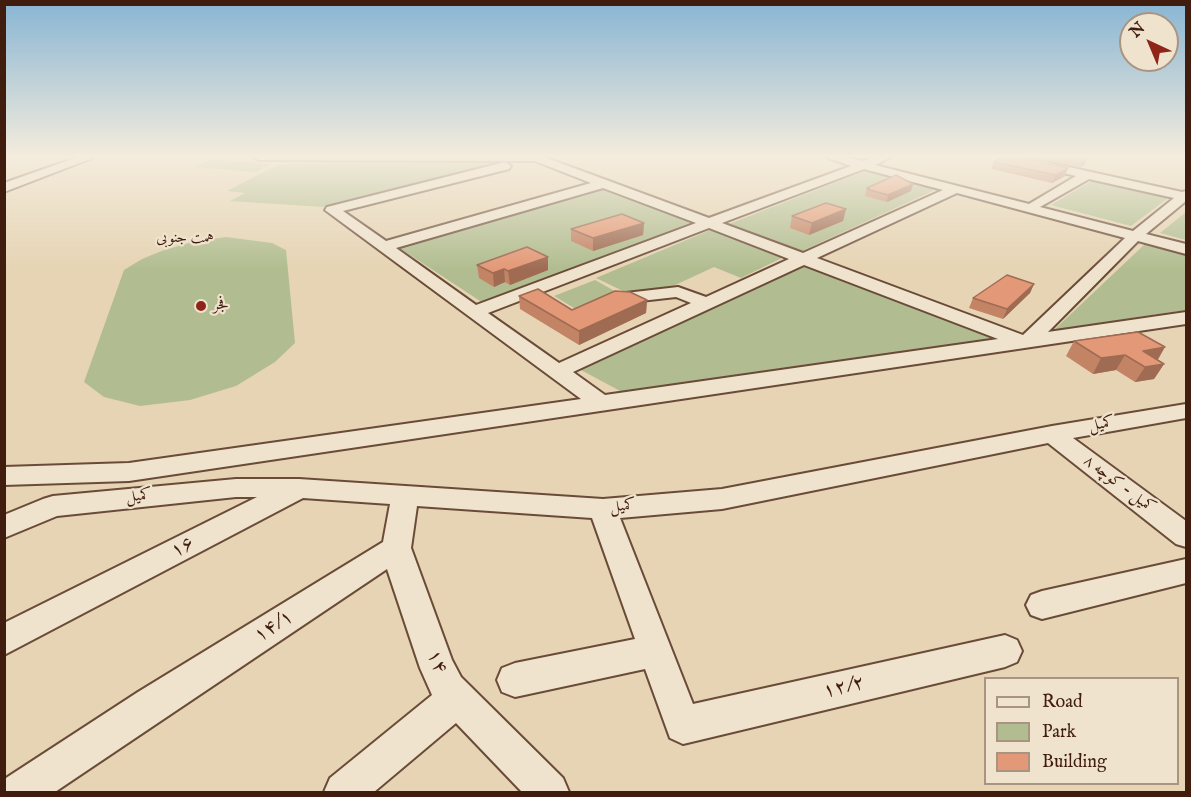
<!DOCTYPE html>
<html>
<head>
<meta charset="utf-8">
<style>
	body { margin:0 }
	#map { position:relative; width:1191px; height:797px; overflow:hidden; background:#e6d4b4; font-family:"IM FELL English",serif }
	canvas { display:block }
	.frame { position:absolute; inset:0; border:6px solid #401d0f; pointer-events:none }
	.legend { position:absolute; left:984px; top:677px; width:195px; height:108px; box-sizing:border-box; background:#efe3ce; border:2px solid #a99482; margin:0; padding:8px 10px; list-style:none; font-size:18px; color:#401d0f }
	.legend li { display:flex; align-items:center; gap:12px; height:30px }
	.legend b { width:30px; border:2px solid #a99482 }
	.north { position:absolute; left:1119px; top:12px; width:60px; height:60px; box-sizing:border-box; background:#efe3ce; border:2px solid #a99482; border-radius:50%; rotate:316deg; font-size:16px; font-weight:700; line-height:24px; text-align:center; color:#401d0f }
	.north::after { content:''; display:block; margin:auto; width:21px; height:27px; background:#8f2418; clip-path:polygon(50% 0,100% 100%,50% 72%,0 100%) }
</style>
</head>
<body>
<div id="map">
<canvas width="1191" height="797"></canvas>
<div class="frame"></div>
<ul class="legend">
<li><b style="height:8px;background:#efe3ce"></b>Road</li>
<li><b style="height:16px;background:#b1bd90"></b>Park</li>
<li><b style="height:16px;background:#e39977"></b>Building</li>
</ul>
<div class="north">N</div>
</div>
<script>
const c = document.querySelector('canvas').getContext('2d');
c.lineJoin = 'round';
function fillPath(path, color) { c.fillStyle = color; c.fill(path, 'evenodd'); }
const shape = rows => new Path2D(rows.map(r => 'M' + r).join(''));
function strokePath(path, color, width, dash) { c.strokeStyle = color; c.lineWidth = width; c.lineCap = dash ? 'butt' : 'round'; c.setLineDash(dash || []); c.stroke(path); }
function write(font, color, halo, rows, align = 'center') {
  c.font = font + ' "IM FELL English",Amiri,serif'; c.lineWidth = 4.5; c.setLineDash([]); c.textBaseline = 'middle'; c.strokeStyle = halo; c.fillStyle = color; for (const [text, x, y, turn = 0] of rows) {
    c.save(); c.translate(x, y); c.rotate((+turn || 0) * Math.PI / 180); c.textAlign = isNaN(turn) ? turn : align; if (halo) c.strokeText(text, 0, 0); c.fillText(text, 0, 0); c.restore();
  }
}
const green = shape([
	[211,159,271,164,256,172,195,167],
	[510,160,508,163,323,207,230,201,245,193,227,191,279,164],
	[867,170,937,189,802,251,729,224],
	[1095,179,1171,196,1131,226,1051,205],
	[603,186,697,222,483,303,398,247],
	[1186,212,1186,240,1160,233],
	[715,228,788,255,741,278,714,267,671,287,625,292,596,278],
	[226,237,272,243,286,250,295,343,275,362,236,386,190,400,140,406,104,397,84,382,124,270,142,259,164,250,193,242],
	[1147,242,1186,252,1186,310,1054,330],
	[806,261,1000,338,622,392,581,370],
	[595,280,620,294,579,311,554,296]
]);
const minor = shape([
	[78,157,95,157,4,192,4,183,78,157],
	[253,157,544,157,709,218,851,166,826,157,845,157,863,161,874,157,891,157,875,165,1029,204,1076,176,1003,159,1001,157,1023,157,1182,192,1186,191,1186,201,1146,234,1186,244,1186,254,1138,241,1048,332,1186,312,1186,324,129,481,4,485,4,467,129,463,581,399,325,210,327,207,505,162,511,166,509,169,343,211,386,241,591,183,535,161,259,160,253,157],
	[864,169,943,190,803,253,722,223,864,169],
	[1089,179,1174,198,1133,231,1040,207,1089,179],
	[603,188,696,223,476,305,396,248,603,188],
	[957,193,1125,238,1023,335,817,258,957,193],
	[709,228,789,259,706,297,678,287,617,294,614,298,617,302,623,303,676,297,691,303,559,363,488,313,709,228],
	[804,265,998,339,605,395,573,372,804,265],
	[1186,404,1186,418,1073,438,1186,521,1186,547,1176,544,1048,443,722,509,620,518,693,704,1005,635,1017,640,1022,651,1017,662,1005,667,683,744,670,738,645,669,515,697,502,692,497,680,502,668,515,663,635,639,592,518,417,506,411,548,452,660,461,677,563,778,569,792,522,792,456,723,374,792,324,792,330,778,432,695,420,668,387,569,55,792,4,792,6,778,138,692,383,542,390,504,303,498,4,655,4,623,257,497,236,497,57,516,4,538,4,515,43,499,53,496,236,479,299,479,603,499,722,489,1052,426,1186,404],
	[1186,559,1186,583,1042,619,1031,615,1026,605,1031,595,1042,591,1186,559]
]);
const wall = shape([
	[1033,157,1088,157,1084,165,1080,167],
	[994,162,1065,176,1052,183,991,169],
	[867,188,911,191,887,202,865,196],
	[846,209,843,221,809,235,790,228,792,216],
	[644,223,643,235,593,251,571,241,571,229],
	[477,265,548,270,510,285,505,282,494,287,479,278],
	[1034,284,1030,293,1003,319,969,308,973,298],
	[519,296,572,310,647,300,646,313,579,345,520,309],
	[1074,341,1158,360,1164,364,1154,379,1135,382,1116,370,1093,374,1066,356]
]);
const shadedWall = shape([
	[1086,157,1088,157,1084,165,1080,167,1084,158],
	[1068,168,1065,176,1052,183,1056,175],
	[913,184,911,191,887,202,888,195],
	[846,209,843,221,809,235,812,223],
	[644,223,643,235,593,251,593,238],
	[548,257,548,270,510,285,508,271],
	[504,269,505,282,494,287,493,273],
	[1034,284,1030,293,1003,319,1007,309],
	[647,300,646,313,579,345,579,331],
	[1165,347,1156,363,1143,351],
	[1125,355,1116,370,1093,374,1101,358],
	[1164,364,1154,379,1135,382,1145,367]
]);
const building = shape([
	[1003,157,1017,157,1068,168,1056,175,994,162,1003,157],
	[896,175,913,184,888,195,867,189,869,188,867,188,896,175],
	[826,203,846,209,812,223,792,216,826,203],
	[622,214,644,223,593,238,571,229,622,214],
	[527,247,548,257,508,271,504,269,493,273,477,265,527,247],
	[1007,275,1034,284,1007,309,973,298,1007,275],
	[538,289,572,310,615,291,630,292,647,300,579,331,519,296,538,289],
	[1138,332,1165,347,1143,351,1164,364,1145,367,1125,355,1101,358,1074,341,1138,332]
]);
const markers = [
	[201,306,6,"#8f2418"]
];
const farNeighbourhoodnames = [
	["همت جنوبی",185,239]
];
const poiNames = [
	["فجر",213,306]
];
const streetNames = [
	["کمیل",1102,425,-10],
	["کمیل - کوچه ۸",1119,485,37],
	["کمیل",139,497,-6],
	["کمیل",623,507,-5]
];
const nearStreetnames = [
	["۱۶",183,548,-27],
	["۱۴/۱",274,627,-33],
	["۱۴",436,662,67],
	["۱۲/۲",844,688,-13]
];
fillPath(green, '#b1bd90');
strokePath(minor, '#6a4b38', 4);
fillPath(minor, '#efe3ce');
fillPath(wall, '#c38466');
fillPath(shadedWall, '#9f6b53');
fillPath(building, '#e39977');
strokePath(building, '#9f6b53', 1.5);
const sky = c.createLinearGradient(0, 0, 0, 269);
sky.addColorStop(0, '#87b5d3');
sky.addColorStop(0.58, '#f4ecdd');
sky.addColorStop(1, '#f4ecdd00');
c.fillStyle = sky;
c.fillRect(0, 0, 1191, 269);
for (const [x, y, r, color] of markers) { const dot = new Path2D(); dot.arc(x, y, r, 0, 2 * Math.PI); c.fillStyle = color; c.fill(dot); strokePath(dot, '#efe3ce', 2); }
write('15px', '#401d0f', '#efe3ce', farNeighbourhoodnames);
write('16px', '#401d0f', '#efe3ce', poiNames, 'left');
write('16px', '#401d0f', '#efe3ce', streetNames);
write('20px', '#401d0f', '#efe3ce', nearStreetnames);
</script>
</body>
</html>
